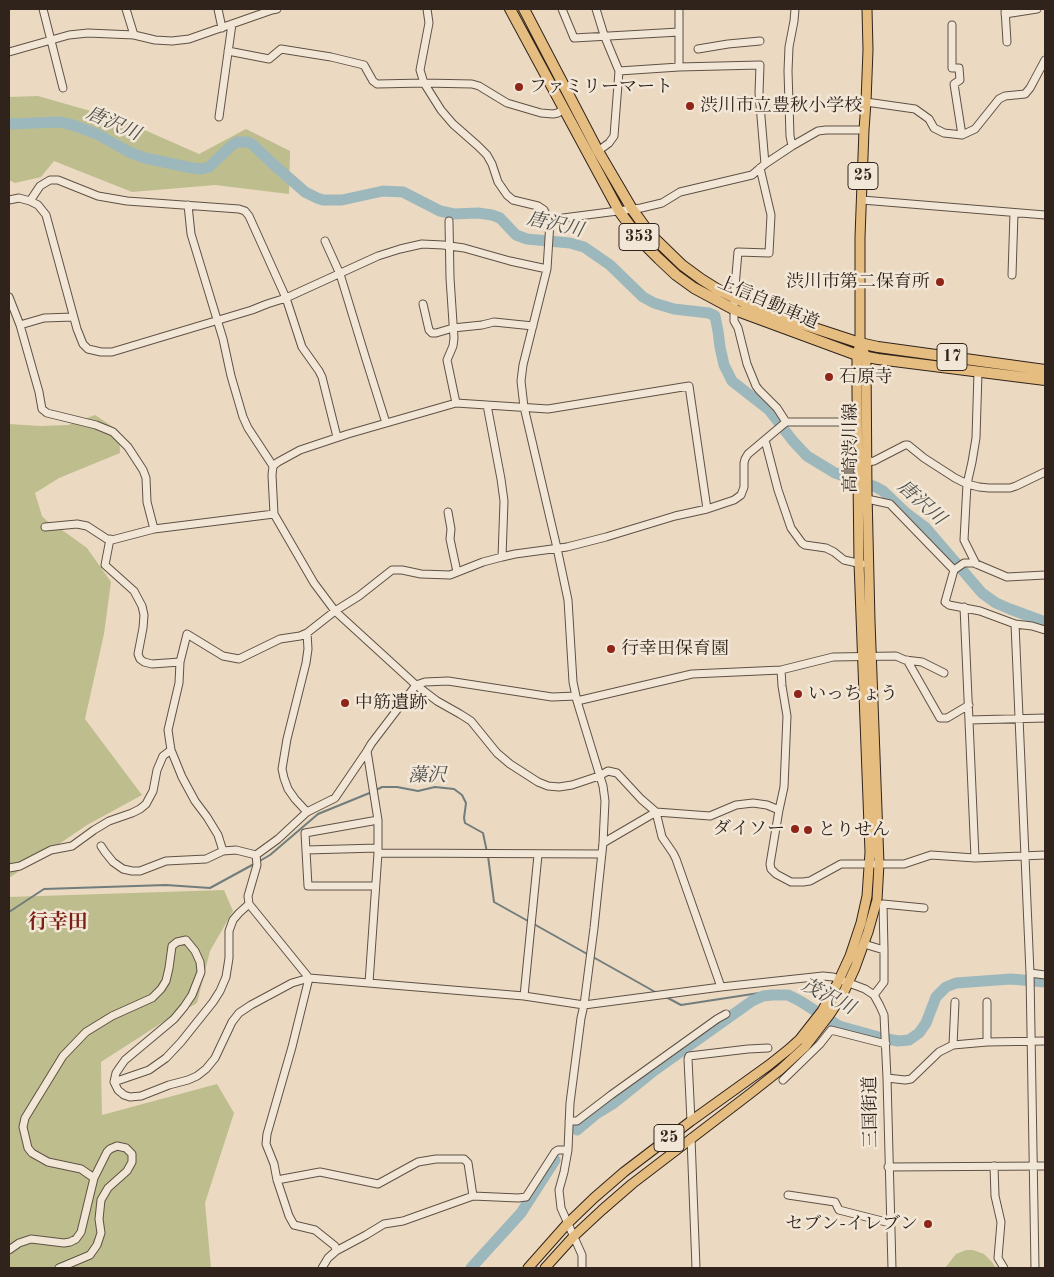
<!DOCTYPE html>
<html>
<head>
<meta charset="utf-8">
<style>
	body { margin:0 }
	#map { position:relative; width:1054px; height:1277px; overflow:hidden; background:#ebdac1; font-family:"Old Standard TT",serif }
	canvas { display:block }
	.frame { position:absolute; inset:0; border:10px solid #30231c; pointer-events:none }
</style>
</head>
<body>
<div id="map">
<canvas width="1054" height="1277"></canvas>
<div class="frame"></div>
</div>
<script>
const c = document.querySelector('canvas').getContext('2d');
c.lineJoin = 'round';
function fillPath(path, color) { c.fillStyle = color; c.fill(path, 'evenodd'); }
const shape = rows => new Path2D(rows.map(r => 'M' + r).join(''));
function strokePath(path, color, width, dash) { c.strokeStyle = color; c.lineWidth = width; c.lineCap = dash ? 'butt' : 'round'; c.setLineDash(dash || []); c.stroke(path); }
function write(font, color, halo, rows, align = 'center') {
  c.font = font + ' "Old Standard TT","Noto Serif JP",serif'; c.lineWidth = 5; c.setLineDash([]); c.textBaseline = 'middle'; c.strokeStyle = halo; c.fillStyle = color; for (const [text, x, y, turn = 0] of rows) {
    c.save(); c.translate(x, y); c.rotate((+turn || 0) * Math.PI / 180); c.textAlign = isNaN(turn) ? turn : align; if (halo) c.strokeText(text, 0, 0); c.fillText(text, 0, 0); c.restore();
  }
}
const green = shape([
	[38,96,122,120,199,154,246,129,290,151,289,194,215,185,132,192,54,161,41,177,15,183,9,180,9,97],
	[95,415,119,431,120,453,59,478,35,493,42,516,47,521,62,530,87,548,111,582,104,634,85,719,142,795,87,825,9,878,9,424,41,426,68,425],
	[224,890,233,911,210,951,197,1003,163,1022,101,1062,102,1115,217,1084,234,1113,205,1203,211,1268,9,1268,9,897],
	[966,1250,973,1250,984,1254,992,1262,996,1268,945,1268,956,1254]
]);
const stream = shape([
	[376,790,382,787,397,787,418,791,435,787,454,789,462,795,466,803,464,818,465,823,483,833,487,852],
	[488,856,494,902,528,921],
	[258,862,270,855,318,814,372,792],
	[9,912,44,889,166,885,210,888,254,864],
	[532,923,589,955],
	[593,957,657,993],
	[666,997,681,1005,759,993,763,996]
]);
const river = shape([
	[9,124,59,122,73,125,97,134,129,152,145,158,192,168,201,169,209,167,231,146,237,142,248,142,253,145,273,164,305,192,317,198,323,200,342,200,383,191,403,192,440,211,454,214,478,213,492,215,500,218,516,235,527,239,570,243,584,247,610,265,643,297,654,303,674,309,709,313,715,316,718,331,720,347,724,365,732,381,769,410,793,441,807,456,835,473,876,487,883,491,906,513,926,528,982,593,996,603,1010,609,1045,622],
	[577,1130,596,1114,614,1103,655,1070,752,1001,763,996,772,995,788,995,800,1001,839,1026,882,1038,898,1041,909,1040,919,1033,926,1023,936,997,946,987,956,983,1011,979,1045,982],
	[471,1268,521,1213,555,1160]
]);
const minor = shape([
	[43,9,63,88],
	[126,9,134,35],
	[218,9,222,28],
	[427,9,429,23,420,70,424,83,441,110,453,124,478,146,487,155,492,164,498,182,507,195,513,200,538,206,544,210,550,222,547,269,523,365,521,381,524,407,557,548,568,600,573,682,577,701,603,786,605,801,603,843,594,928,584,1005,581,1018,570,1103,568,1150,564,1172,559,1190,561,1208,582,1255,582,1268],
	[562,9,574,38,679,32,679,67,760,65,759,93,765,164],
	[596,9,604,35,619,71,614,136,609,143,598,151],
	[679,9,679,32],
	[1005,9,1007,42],
	[1005,14,1037,9],
	[952,25,952,68,959,68,960,80,954,84,962,135],
	[698,49,728,44,760,41],
	[228,51,269,59,281,49,331,57,364,65,373,81,377,84,424,83,472,84,479,86,507,103,541,113,553,114,558,113,564,108],
	[9,52,69,35,88,33,134,35,155,40,172,41,189,39,272,10,277,9],
	[619,71,679,67],
	[866,102,915,109,929,119,934,128,944,133,962,135,975,129,999,99,1005,96,1025,94,1030,88,1045,60],
	[219,117,232,24],
	[792,146,790,136,788,71,789,47,794,21,795,9],
	[760,168,771,215,769,253,738,252,734,298,734,321,738,328,747,364,756,386,759,390,777,408,786,422],
	[9,200,19,198,30,201,38,205,46,215,77,329,83,344,88,349,101,352,112,352,252,310,267,304,286,298,378,256,400,249,422,244,443,245,464,248,510,261,547,269],
	[862,200,1045,215],
	[30,201,40,186,50,180,58,180,98,196,127,201,239,209,245,211,249,216,286,298,302,347,319,371,322,377,337,437],
	[188,205,191,234,223,339,231,376,243,417,248,428,273,466],
	[449,221,450,278,454,338,453,346,447,360,456,403],
	[550,222,563,218,641,208,662,203,680,192,752,175,765,164,792,146,818,131,826,130,864,130],
	[325,241,340,274,365,356,386,423],
	[1012,275,1014,213],
	[9,297,20,325,39,392,42,409,47,413,96,425,113,432,128,447,143,470,146,478,147,502,154,529],
	[423,304,429,330,432,333,436,333,453,328,482,325,494,322,533,326],
	[20,325,44,318,73,317],
	[978,372,976,438,972,462,967,484,979,487,989,488,1010,488,1016,486,1045,472],
	[487,405,501,479,504,501,502,557],
	[765,440,778,490,791,528,802,543,805,545,826,548,834,552,844,560,862,564],
	[867,462,874,461,905,445,908,445,924,458,955,478,967,484,964,540,976,564],
	[867,499,890,504,954,570],
	[707,509,689,386,548,409,456,403,348,434,300,450,278,462,273,466,272,475,274,514,314,583,335,611,416,685,437,701,460,714,471,721,497,753,510,764,538,782,548,786,559,787,572,785,599,776,608,771,617,773,641,799,656,812,710,816,736,805,753,803,767,805,779,810],
	[448,512,451,529,450,539,457,572],
	[45,527,77,524,87,526,107,539,112,540,154,529,274,514],
	[110,539,105,565,134,591,142,606,144,615,143,628,138,654,140,659,144,662,152,664,180,662,187,634,223,656,239,659,280,639,300,636,307,633,335,611,359,596,392,570,402,570,421,574,450,575,483,562,502,557,515,554,567,547,606,537,675,516,707,509,734,500,741,495,744,487,744,463,745,459,748,454,786,422,857,422],
	[1045,575,1007,577,974,563,964,563,954,570,945,602,949,605,980,611,1015,624,1032,626,1045,630],
	[964,607,975,858],
	[1015,624,1030,973,1035,1268],
	[307,633,308,649,306,663,287,739,282,769,284,778,288,789,295,799,307,812],
	[907,660,940,718,947,718,969,705],
	[180,662,179,683,168,730,171,750,182,777,195,801,207,817,218,835,223,851],
	[781,670,782,686,787,716,784,787,779,810,770,864,771,869,776,874,791,882,803,882,810,881,841,864,904,864,931,855,975,858,1045,855],
	[577,701,692,674,781,670,833,657,896,656,905,660,922,662,944,673],
	[969,720,1045,718],
	[603,843,656,812,662,837,673,853,676,859,721,987],
	[101,846,105,852,113,862,123,869,132,871,140,871,166,861,206,859,223,851,236,850,256,855,257,865,248,896,249,904,309,978],
	[306,850,378,848],
	[378,853,602,854],
	[256,855,278,839,307,812,335,798,367,751],
	[9,868,20,866,51,850,72,846,94,830,109,821,132,813,140,809,146,804,153,791,157,770,163,756,171,750],
	[375,886,308,886,305,833,378,820],
	[864,944,884,950,884,982,874,995],
	[884,950,883,904,924,908],
	[1030,973,1045,975],
	[309,978,292,1047,267,1134,266,1144,274,1164,277,1180,320,1172,378,1184,418,1162,436,1159,464,1159,468,1163,473,1196],
	[369,983,378,853,378,820,367,751,371,744,416,685,425,682,448,681,552,697,576,696],
	[524,996,538,855],
	[987,1002,987,1042],
	[953,1045,955,1002],
	[887,1078,905,1080,911,1079,939,1052,953,1045,987,1042,1045,1041],
	[783,1080,820,1044,831,1030,886,1044],
	[114,1082,149,1070,166,1058,181,1042,213,1002,220,991,226,977,229,958,229,931,233,920,239,913,249,904],
	[569,1121,577,1121,611,1095,717,1019,726,1014],
	[691,1121,688,1059,689,1056,748,1049,768,1048],
	[691,1138,696,1268],
	[994,1166,995,1196,1001,1222,998,1258,1004,1268],
	[888,1167,1045,1166],
	[94,1178,81,1169,48,1162,32,1153,28,1148,23,1127,25,1118,63,1056,86,1032,112,1016,152,998,161,989,166,981,169,968,172,946,177,942,186,940,195,951,200,962,201,972,192,995,184,1007,174,1019,125,1060,120,1067,116,1073,114,1082,118,1090,124,1095,130,1097,141,1096,169,1085,188,1080,197,1076,206,1069,215,1058,232,1022,239,1013,251,1005,292,983,309,978,524,996,584,1005,721,987,823,976,833,977,865,989,874,995,880,1006,884,1015,887,1078,892,1268],
	[277,1180,289,1216,294,1225,315,1230,335,1246,336,1251],
	[788,1195,835,1202,839,1210,890,1223],
	[9,1250,19,1243,31,1239,64,1243,70,1242,76,1239,81,1232,94,1178,107,1152,110,1149,117,1146,126,1148,132,1154,132,1162,127,1171,108,1188,101,1200,99,1219,101,1233,97,1245,90,1255,59,1268],
	[322,1268,328,1258,336,1251,366,1235,384,1224,403,1221,473,1196,518,1198,526,1197,555,1152,558,1150,568,1150]
]);
const major = shape([
	[528,1268,567,1224,594,1198,624,1172,691,1121,769,1065,789,1049,800,1039,822,1011,837,984,850,956,861,923,867,896,870,852,859,563,857,393,857,355,860,343,860,237,864,130,866,102,868,50,867,9],
	[545,1268,574,1236,602,1210,632,1184,751,1093,780,1070,805,1047,830,1014,843,994,855,968,868,932,877,900,879,864,870,621,867,493,866,357,863,350]
]);
const highway = shape([
	[510,9,619,211,642,242,659,259,676,275,694,288,735,310,857,355,878,359,1045,380],
	[524,9,598,151,632,209,650,234,682,265,701,279,717,289,749,305,802,324,860,343,878,347,1045,370]
]);
const markers = [
	[519,87,5,"#8f2418"],
	[690,106,5,"#8f2418"],
	[940,282,5,"#8f2418"],
	[829,377,5,"#8f2418"],
	[611,649,5,"#8f2418"],
	[798,694,5,"#8f2418"],
	[345,703,5,"#8f2418"],
	[795,829,5,"#8f2418"],
	[808,830,5,"#8f2418"],
	[928,1224,5,"#8f2418"]
];
const shields = [
	[863,176,30],
	[639,237,40],
	[952,357,30],
	[669,1138,30]
];
const shieldNames = [
	["25",863,176],
	["353",639,237],
	["17",952,357],
	["25",669,1138]
];
const poiNames = [
	["ファミリーマート",529,87],
	["渋川市立豊秋小学校",700,106],
	["渋川市第二保育所",930,282,"right"],
	["石原寺",839,377],
	["行幸田保育園",621,649],
	["いっちょう",808,694],
	["中筋遺跡",355,703],
	["ダイソー",785,829,"right"],
	["とりせん",818,830],
	["セブン-イレブン",918,1224,"right"]
];
const streetNames = [
	["上信自動車道",768,303,23],
	["高崎渋川線",851,448,-90],
	["三国街道",871,1112,-91]
];
const waterNames = [
	["唐沢川",113,124,24],
	["唐沢川",555,225,13],
	["唐沢川",921,503,42],
	["藻沢",427,776],
	["茂沢川",828,997,27]
];
const quarterNames = [
	["行幸田",58,923]
];
fillPath(green, '#bebd8e');
strokePath(stream, '#717c7d', 2);
strokePath(river, '#9cb8bd', 11);
strokePath(minor, '#5f5145', 9);
strokePath(major, '#30231c', 11);
strokePath(highway, '#30231c', 12);
strokePath(minor, '#f2e7d7', 7);
strokePath(major, '#e6bd80', 9);
strokePath(highway, '#e6bd80', 10);
for (const [x, y, r, color] of markers) { const dot = new Path2D(); dot.arc(x, y, r, 0, 2 * Math.PI); c.fillStyle = color; c.fill(dot); strokePath(dot, '#f2e7d7', 2); }
for (const [x, y, w] of shields) { const box = new Path2D(); box.roundRect(x - w / 2, y - 13.5, w, 27, 4); c.fillStyle = '#f2e7d7'; c.fill(box); strokePath(box, '#30231c', 1); }
write('bold 16px', '#30231c', null, shieldNames);
write('18px', '#30231c', '#f2e7d7', poiNames, 'left');
write('18px', '#30231c', '#f2e7d7', streetNames);
write('italic 19px', '#50504c', '#f2e7d7', waterNames);
write('bold 20px', '#7a1f14', '#f2e7d7', quarterNames);
</script>
</body>
</html>
